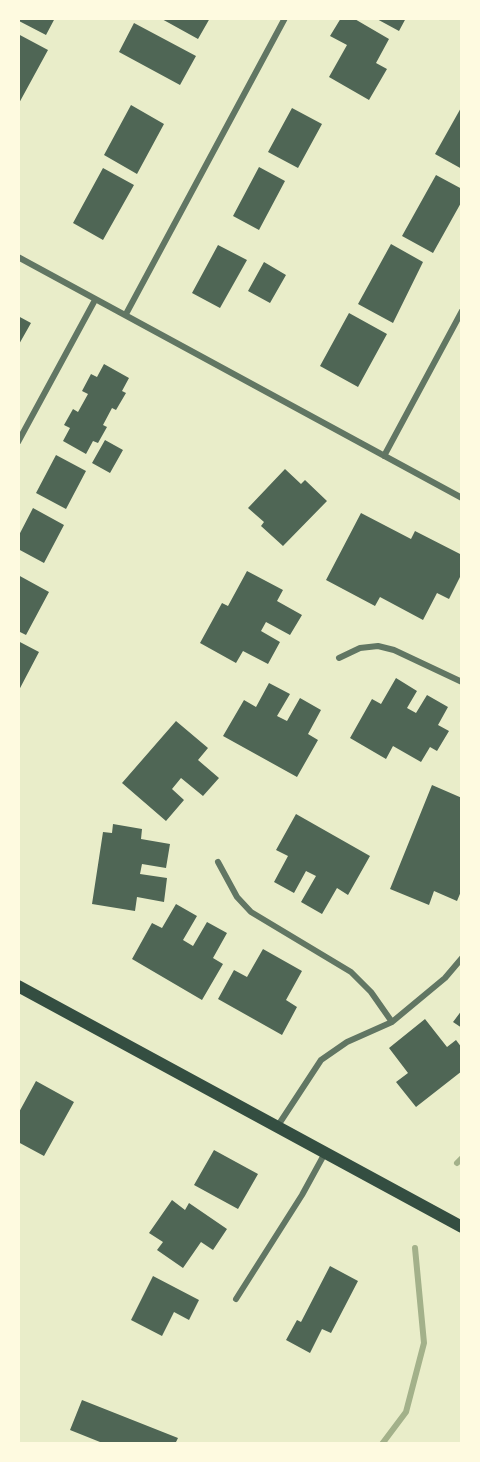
<!DOCTYPE html>
<html>
<head>
<meta charset="utf-8">
<style>
	body { margin:0 }
	#map { position:relative; width:480px; height:1462px; overflow:hidden; background:#e9edc9; font-family:"PT Sans",sans-serif }
	canvas { display:block }
	.frame { position:absolute; inset:0; border:20px solid #fefae0; pointer-events:none }
</style>
</head>
<body>
<div id="map">
<canvas width="480" height="1462"></canvas>
<div class="frame"></div>
</div>
<script>
const c = document.querySelector('canvas').getContext('2d');
c.lineJoin = 'round';
const shape = rows => new Path2D(rows.map(r => 'M' + r).join(''));
function strokePath(path, color, width, dash) { c.strokeStyle = color; c.lineWidth = width; c.lineCap = dash ? 'butt' : 'round'; c.setLineDash(dash || []); c.stroke(path); }
function fillPath(path, color) { c.fillStyle = color; c.fill(path, 'evenodd'); }
const stream = shape([
	[457,1163,462,1158],
	[382,1444,406,1412,424,1343,415,1248]
]);
const building = shape([
	[21,18,55,18,46,35,19,21],
	[160,18,210,18,198,39],
	[341,18,353,18,389,39,376,63,387,69,369,100,329,77,347,45,330,36],
	[375,18,406,18,399,31],
	[134,23,196,56,180,85,119,52],
	[18,34,48,50,18,105],
	[131,105,164,124,137,174,104,155],
	[462,106,462,169,435,154],
	[292,108,322,124,298,168,268,152],
	[259,167,285,181,259,230,233,216],
	[103,168,134,185,103,240,73,223],
	[436,175,462,189,462,201,433,253,402,236],
	[391,244,423,262,393,323,358,304],
	[218,245,247,260,220,308,192,293],
	[264,262,286,275,270,303,248,291],
	[349,313,387,334,358,387,320,366],
	[18,316,31,323,18,346],
	[104,364,129,378,122,391,126,393,116,410,112,408,103,425,107,427,98,443,93,441,86,454,63,441,70,428,64,425,73,409,78,412,88,394,82,391,91,374,97,377],
	[105,440,123,450,110,473,92,463],
	[56,455,86,471,66,509,36,493],
	[285,469,301,484,305,480,327,501,283,546,261,526,264,522,248,508],
	[33,508,64,525,44,563,18,549,18,537],
	[361,513,411,539,415,531,462,555,462,573,449,599,437,593,423,620,380,597,375,606,326,580],
	[247,571,283,590,277,601,302,615,290,635,266,622,261,631,280,642,268,664,243,651,236,663,200,643,222,603,228,606],
	[18,575,49,592,26,635,18,631],
	[18,641,39,652,18,692],
	[396,678,417,691,407,708,416,713,427,695,448,707,438,725,449,731,437,751,430,747,421,762,393,746,386,759,350,738,372,699,381,704],
	[269,683,290,694,277,716,287,721,300,698,321,710,308,734,318,740,297,777,223,736,244,700,256,707],
	[176,721,208,748,198,760,219,778,203,796,181,778,172,789,184,800,166,821,122,783],
	[432,785,462,798,462,889,457,901,434,891,429,905,390,889],
	[296,814,370,856,348,895,337,888,322,914,301,902,316,876,306,871,294,893,274,882,288,856,276,850],
	[113,824,142,829,141,839,170,844,166,868,142,864,140,874,167,878,164,902,137,897,135,911,92,904,103,832,112,833],
	[176,904,197,916,183,940,193,946,207,922,227,933,213,958,223,964,202,1000,132,959,152,923,162,928],
	[263,949,302,971,286,1000,297,1007,282,1035,218,999,234,970,247,977],
	[462,1010,462,1028,453,1022],
	[425,1019,447,1047,456,1040,462,1048,462,1071,416,1107,396,1082,408,1073,389,1048],
	[36,1081,74,1102,44,1156,18,1142,18,1114],
	[214,1150,258,1174,238,1209,194,1185],
	[172,1200,185,1210,189,1203,227,1229,213,1250,201,1242,183,1268,157,1250,163,1242,149,1233],
	[330,1266,358,1281,331,1333,322,1329,310,1353,286,1340,297,1320,301,1322],
	[153,1276,199,1300,189,1320,174,1312,162,1336,131,1320],
	[82,1400,178,1438,175,1444,105,1444,70,1430]
]);
const minor = shape([
	[18,257,462,498],
	[126,314,285,18],
	[18,442,95,300],
	[384,456,462,311],
	[339,658,360,648,378,646,394,650,462,682],
	[218,862,237,897,251,912,351,972,371,992,392,1022],
	[277,1127,321,1060,347,1042,392,1022,445,978,462,958],
	[236,1299,302,1195,325,1153]
]);
const secondary = shape([
	[18,986,462,1227]
]);
strokePath(stream, '#a3b18a', 6);
fillPath(building, '#4f6655');
strokePath(minor, '#617663', 6);
strokePath(secondary, '#344e41', 12);
</script>
</body>
</html>
